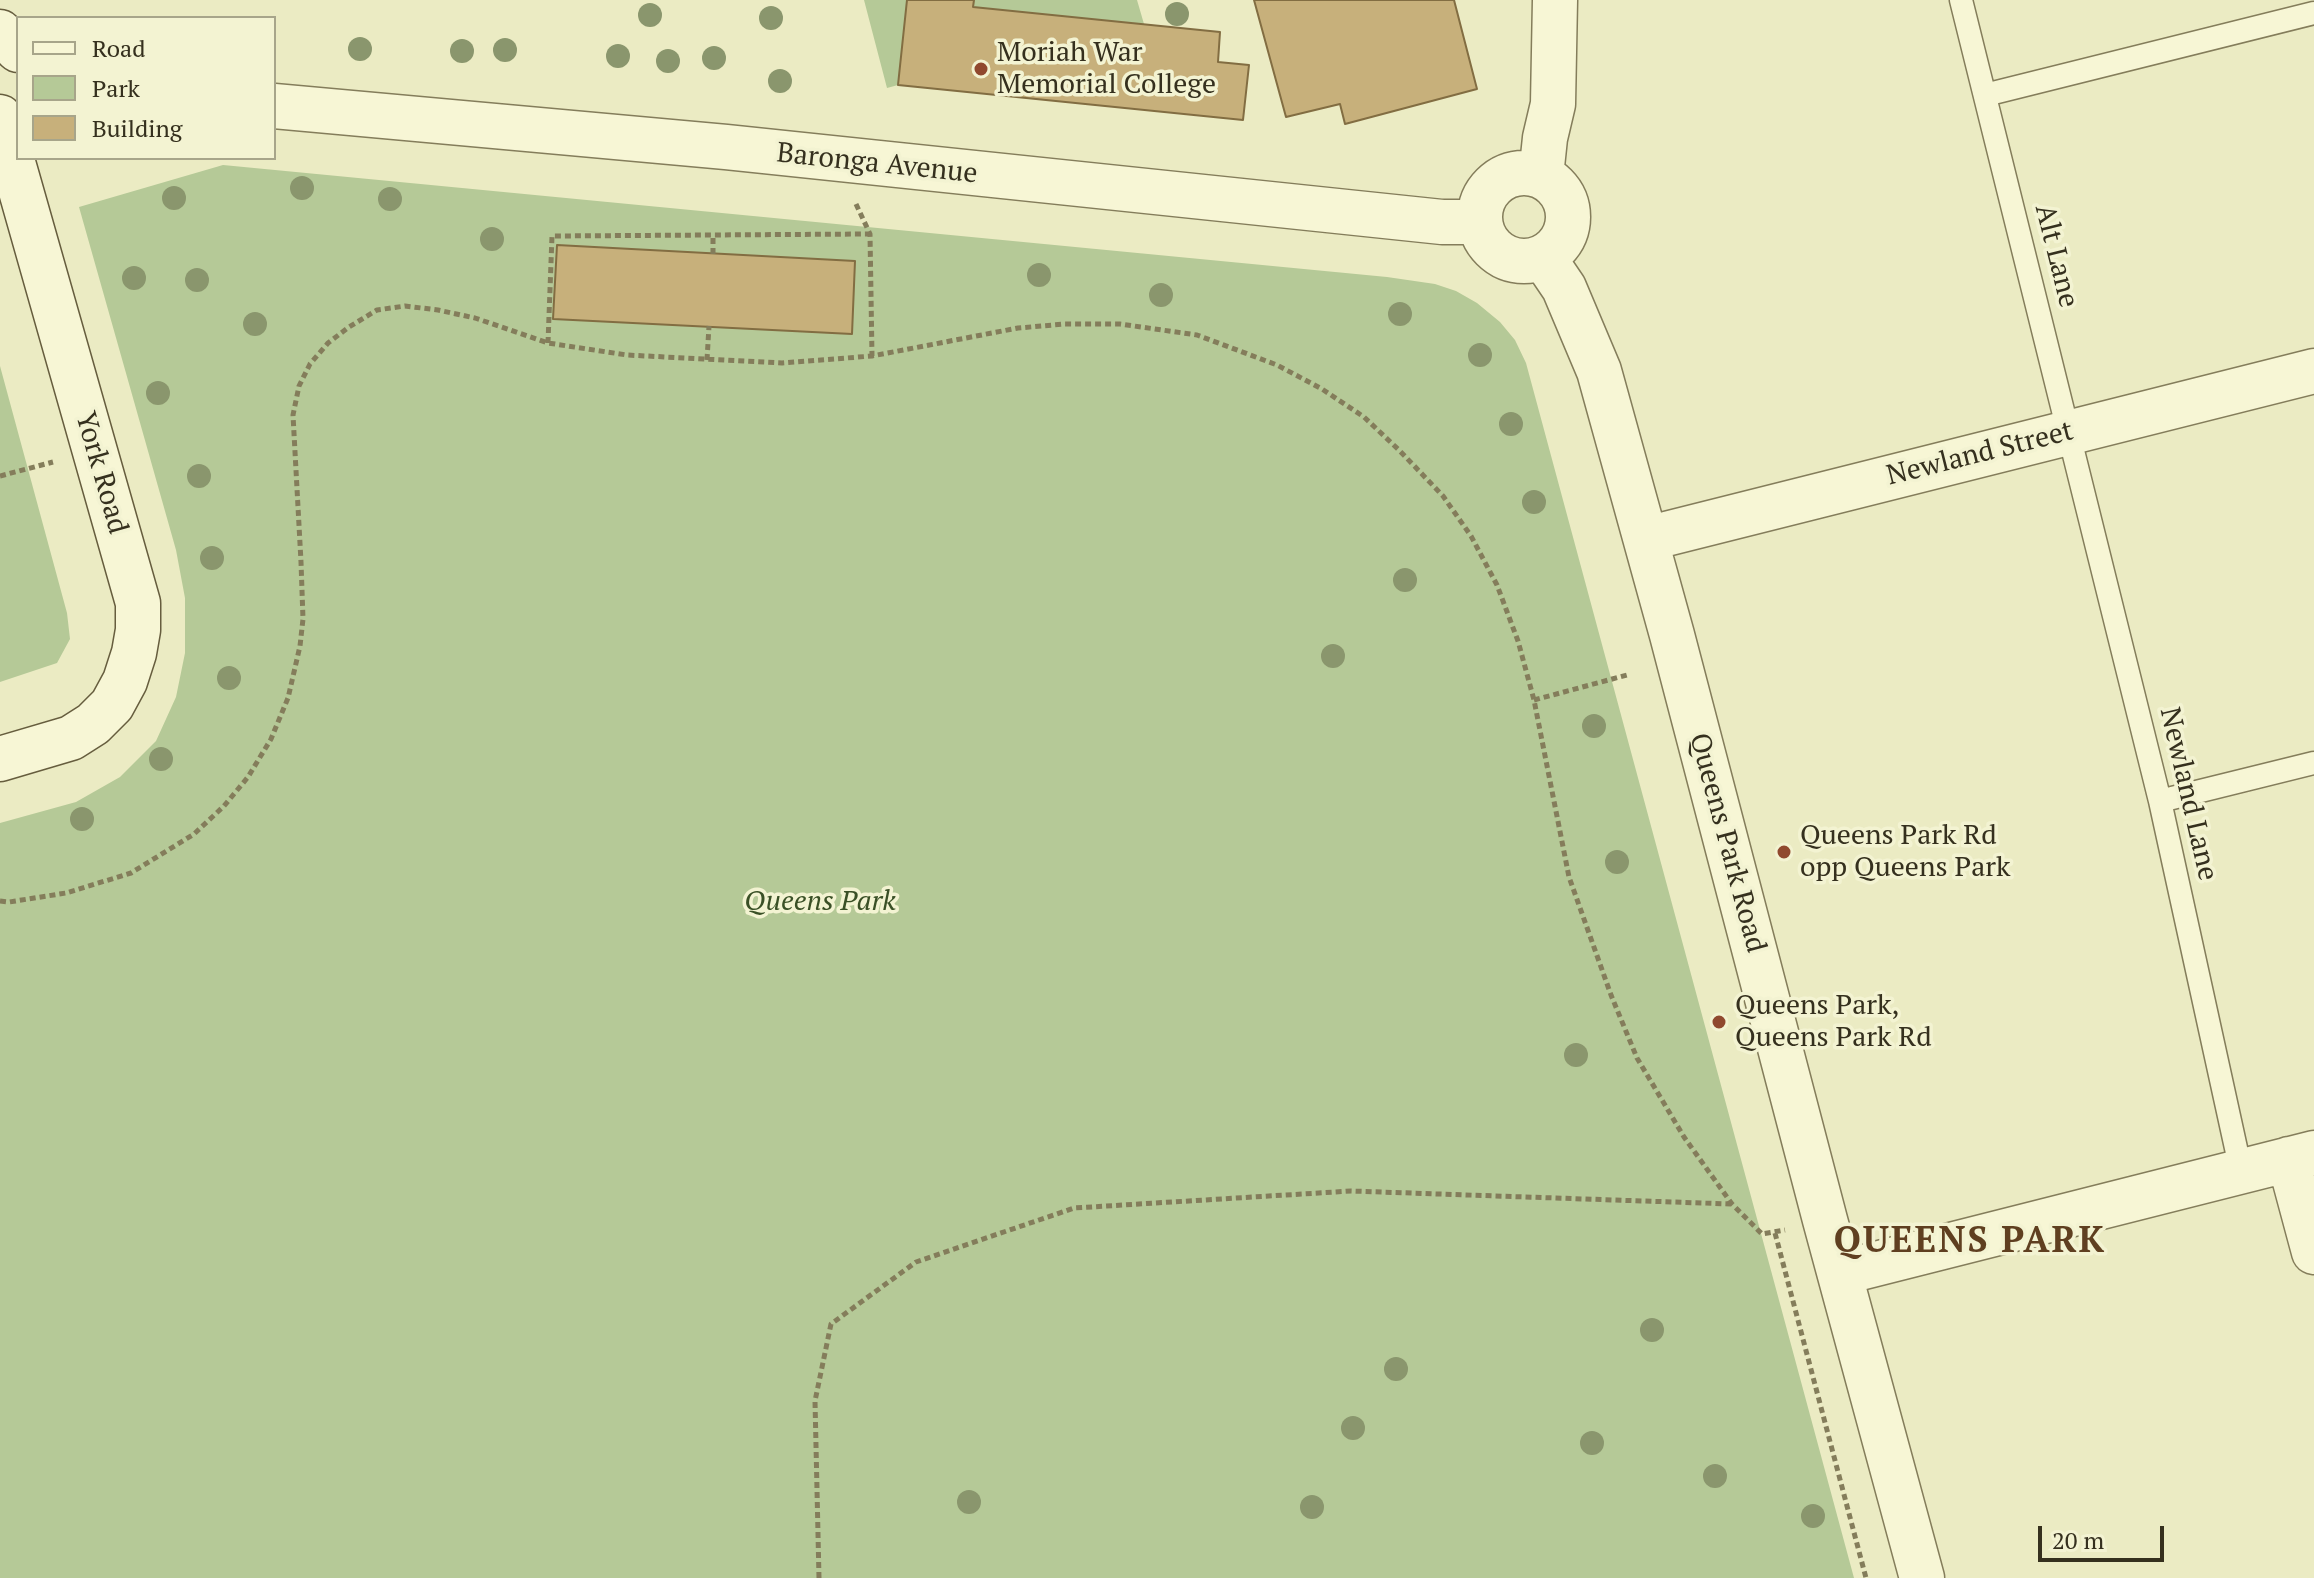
<!DOCTYPE html>
<html>
<head>
<meta charset="utf-8">
<style>
	body { margin:0 }
	#map { position:relative; width:2314px; height:1578px; overflow:hidden; background:#ebebc3; font-family:"PT Serif",serif }
	canvas { display:block }
	.legend { position:absolute; left:16px; top:16px; width:260px; height:144px; box-sizing:border-box; background:#f3f3d2; border:2px solid #a7a58a; margin:0; padding:10px 14px; list-style:none; font-size:24px; color:#35301e }
	.legend li { display:flex; align-items:center; gap:16px; height:40px }
	.legend b { width:40px; border:2px solid #a7a58a }
	.scale { position:absolute; left:2038px; top:1526px; width:126px; height:36px; box-sizing:border-box; border:4px solid #35301e; border-top:0; padding-left:10px; font-size:24px; line-height:28px; white-space:nowrap; color:#35301e; -webkit-text-stroke:6px #f3f3d2; paint-order:stroke }
</style>
</head>
<body>
<div id="map">
<canvas width="2314" height="1578"></canvas>
<ul class="legend">
<li><b style="height:10px;background:#f7f6d5"></b>Road</li>
<li><b style="height:22px;background:#b5c997"></b>Park</li>
<li><b style="height:22px;background:#c7b07b"></b>Building</li>
</ul>
<div class="scale">20 m</div>
</div>
<script>
const c = document.querySelector('canvas').getContext('2d');
c.lineJoin = 'round';
function fillPath(path, color) { c.fillStyle = color; c.fill(path, 'evenodd'); }
const shape = rows => new Path2D(rows.map(r => 'M' + r).join(''));
function strokePath(path, color, width, dash) { c.strokeStyle = color; c.lineWidth = width; c.lineCap = dash ? 'butt' : 'round'; c.setLineDash(dash || []); c.stroke(path); }
function write(font, color, halo, rows, align = 'center') {
  c.font = font + ' "PT Serif",serif'; c.lineWidth = 7; c.setLineDash([]); c.textBaseline = 'middle'; c.strokeStyle = halo; c.fillStyle = color; for (const [text, x, y, turn = 0] of rows) {
    c.save(); c.translate(x, y); c.rotate((+turn || 0) * Math.PI / 180); c.textAlign = isNaN(turn) ? turn : align; if (halo) c.strokeText(text, 0, 0); c.fillText(text, 0, 0); c.restore();
  }
}
const green = shape([
	[864,0,911,0,898,85,887,88],
	[974,0,1137,0,1144,24,973,7],
	[223,165,1387,277,1435,284,1456,291,1477,303,1500,322,1515,340,1526,363,1854,1578,0,1578,0,823,76,802,120,777,156,741,176,697,185,653,185,598,176,550,79,207],
	[0,366,67,613,70,639,57,663,0,682]
]);
const building = shape([
	[907,0,974,0,973,7,1220,32,1218,62,1249,65,1243,120,898,85,907,0],
	[1254,0,1454,0,1477,89,1345,124,1340,104,1286,117,1254,0],
	[557,245,855,261,852,334,553,319,557,245]
]);
const path = shape([
	[856,204,870,234,872,356],
	[713,254,713,236],
	[548,343,552,236,870,234],
	[707,360,709,326],
	[0,476,53,462],
	[1534,700,1627,675],
	[0,901,9,902,66,893,131,873,194,834,224,806,248,777,271,739,288,698,300,646,303,619,301,562,293,415,299,386,310,364,328,343,349,327,377,310,405,306,438,310,475,318,548,343,627,355,782,363,872,356,1018,328,1065,324,1120,324,1197,335,1277,365,1322,389,1364,417,1399,450,1443,496,1471,536,1497,585,1518,641,1534,700,1569,877,1611,995,1637,1058,1684,1137,1732,1204,1762,1234,1785,1230],
	[1775,1233,1866,1578],
	[819,1578,815,1401,831,1324,916,1262,1074,1208,1351,1191,1731,1204]
]);
const service = shape([
	[1961,0,2160,801,2241,1171],
	[1985,95,2314,13],
	[2160,801,2314,763]
]);
const minor = shape([
	[2289,1159,2314,1252],
	[1840,1273,2314,1153]
]);
const tertiary = shape([
	[274,106,726,147,1442,222,1480,222],
	'1480 217a44 44 0 1 1 88 0a44 44 0 1 1-88 0Z',
	[1541,176,1545,138,1553,104,1555,0],
	[1543,257,1564,288,1599,371,1672,635,1825,1220,1922,1578],
	[1646,539,2314,371]
]);
const secondary = shape([
	[0,32,18,50],
	[0,117,138,603,138,630,134,653,125,681,112,705,93,724,71,738,0,759]
]);
const trees = [
	[1177,14],
	[650,15],
	[771,18],
	[360,49],
	[505,50],
	[462,51],
	[618,56],
	[714,58],
	[668,61],
	[780,81],
	[302,188],
	[174,198],
	[390,199],
	[492,239],
	[1039,275],
	[134,278],
	[197,280],
	[1161,295],
	[1400,314],
	[255,324],
	[1480,355],
	[158,393],
	[1511,424],
	[199,476],
	[1534,502],
	[212,558],
	[1405,580],
	[1333,656],
	[229,678],
	[1594,726],
	[161,759],
	[82,819],
	[1617,862],
	[1576,1055],
	[1652,1330],
	[1396,1369],
	[1353,1428],
	[1592,1443],
	[1715,1476],
	[969,1502],
	[1312,1507],
	[1813,1516]
];
const markers = [
	[981,69,8,"#90492e"],
	[1784,852,8,"#90492e"],
	[1719,1022,8,"#90492e"]
];
const poiNames = [
	["Moriah War",997,53],
	["Memorial College",997,85],
	["Queens Park Rd",1800,836],
	["opp Queens Park",1800,868],
	["Queens Park,",1735,1006],
	["Queens Park Rd",1735,1038]
];
const streetNames = [
	["Baronga Avenue",877,164,6],
	["Alt Lane",2056,256,76],
	["Newland Street",1980,454,-14],
	["York Road",101,473,74],
	["Newland Lane",2188,794,77],
	["Queens Park Road",1727,843,75]
];
const parkNames = [
	["Queens Park",820,902]
];
const districtNames = [
	["QUEENS PARK",1970,1242]
];
fillPath(green, '#b5c997');
fillPath(building, '#c7b07b');
strokePath(building, '#826d42', 2);
strokePath(service, '#847d5b', 25);
strokePath(minor, '#847d5b', 47);
strokePath(tertiary, '#847d5b', 47);
strokePath(secondary, '#665d3e', 47);
strokePath(path, '#847d5b', 5, [6, 4]);
strokePath(service, '#f7f6d5', 22);
strokePath(minor, '#f7f6d5', 44);
strokePath(tertiary, '#f7f6d5', 44);
strokePath(secondary, '#f7f6d5', 44);
c.fillStyle = '#8a966d';
for (const [x, y] of trees) { c.beginPath(); c.arc(x, y, 12, 0, 2 * Math.PI); c.fill(); }
for (const [x, y, r, color] of markers) { const dot = new Path2D(); dot.arc(x, y, r, 0, 2 * Math.PI); c.fillStyle = color; c.fill(dot); strokePath(dot, '#f3f3d2', 3); }
write('28px', '#35301e', '#f3f3d2', poiNames, 'left');
write('28px', '#35301e', '#f3f3d2', streetNames);
write('italic 28px', '#3a5026', '#f3f3d2', parkNames);
c.letterSpacing = '2px';
write('bold 36px', '#5f3f20', '#f3f3d2', districtNames);
c.letterSpacing = '0px';
</script>
</body>
</html>
